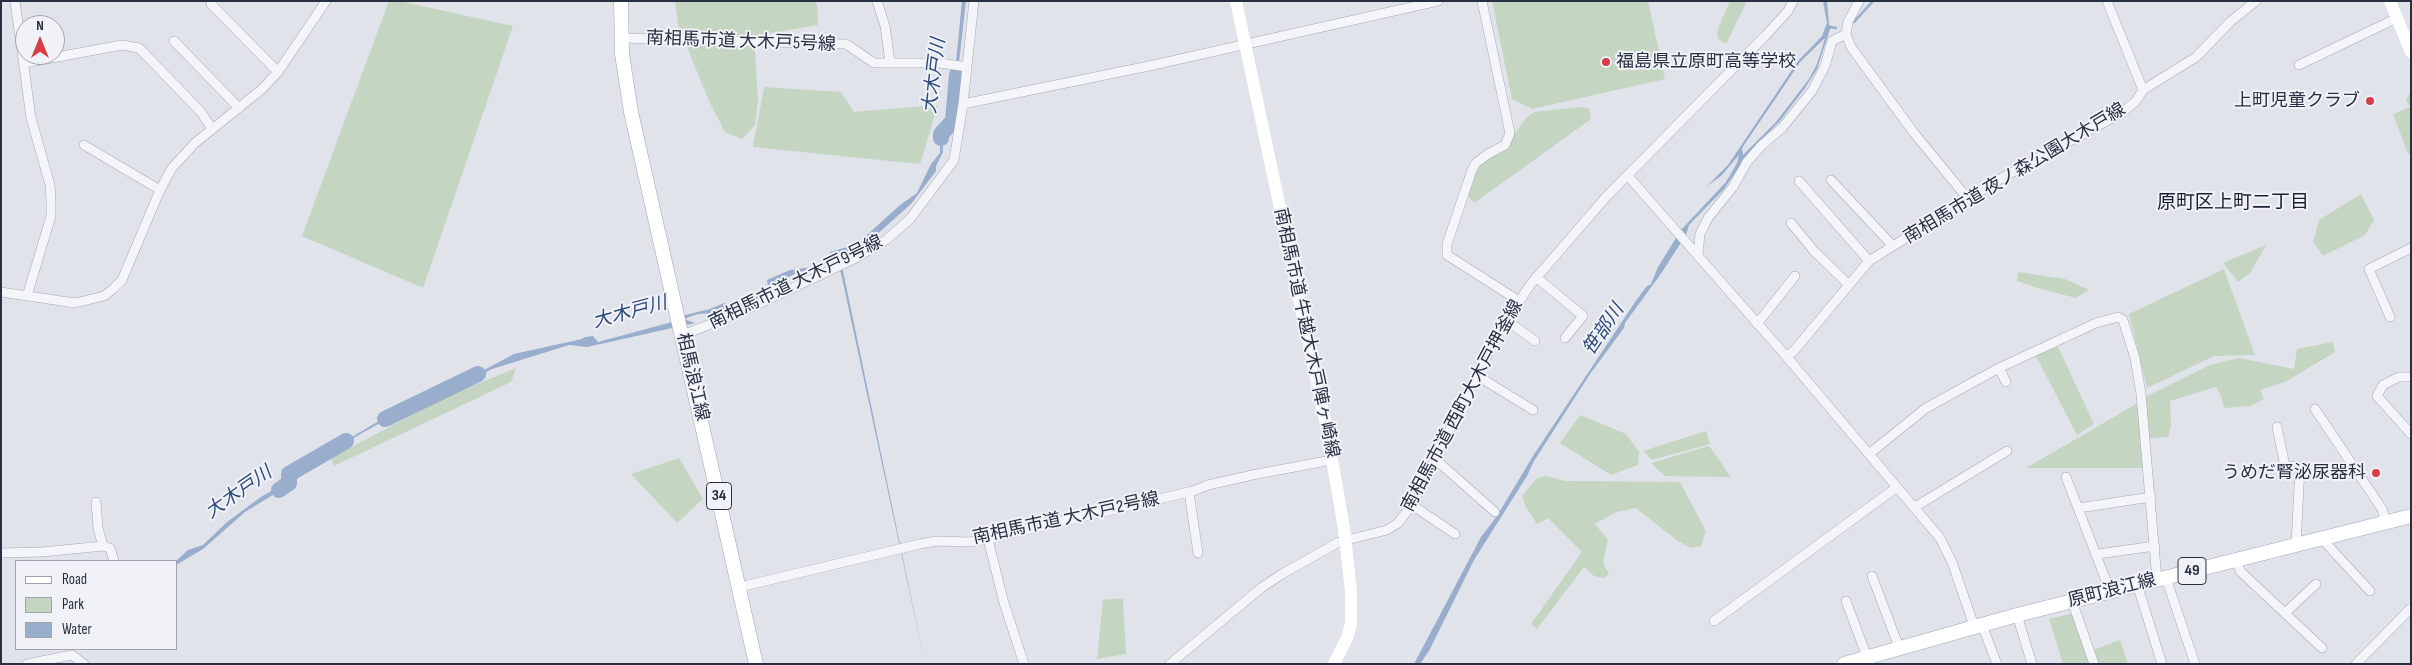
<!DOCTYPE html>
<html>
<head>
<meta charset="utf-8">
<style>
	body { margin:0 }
	#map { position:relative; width:2412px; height:665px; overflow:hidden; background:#e0e3ea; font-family:"Sofia Sans Condensed",sans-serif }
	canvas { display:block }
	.frame { position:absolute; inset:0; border:2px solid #272f43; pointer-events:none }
	.legend { position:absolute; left:15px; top:560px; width:162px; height:90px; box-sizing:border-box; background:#f0f2f7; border:1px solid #a0a4af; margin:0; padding:6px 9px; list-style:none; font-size:15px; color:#272f43 }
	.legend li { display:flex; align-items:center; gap:10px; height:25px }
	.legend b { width:25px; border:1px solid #a0a4af }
	.north { position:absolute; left:15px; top:15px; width:50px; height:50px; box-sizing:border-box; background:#f0f2f7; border:1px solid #a0a4af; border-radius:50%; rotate:0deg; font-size:14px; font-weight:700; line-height:20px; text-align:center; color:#272f43 }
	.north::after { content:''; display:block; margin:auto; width:18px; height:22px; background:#d83c46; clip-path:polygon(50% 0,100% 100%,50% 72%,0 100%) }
</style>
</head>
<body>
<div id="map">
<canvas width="2412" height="665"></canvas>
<div class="frame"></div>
<ul class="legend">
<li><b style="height:6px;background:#fff"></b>Road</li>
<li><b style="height:14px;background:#c4d5c1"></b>Park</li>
<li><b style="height:14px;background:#99adcd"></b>Water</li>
</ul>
<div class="north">N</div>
</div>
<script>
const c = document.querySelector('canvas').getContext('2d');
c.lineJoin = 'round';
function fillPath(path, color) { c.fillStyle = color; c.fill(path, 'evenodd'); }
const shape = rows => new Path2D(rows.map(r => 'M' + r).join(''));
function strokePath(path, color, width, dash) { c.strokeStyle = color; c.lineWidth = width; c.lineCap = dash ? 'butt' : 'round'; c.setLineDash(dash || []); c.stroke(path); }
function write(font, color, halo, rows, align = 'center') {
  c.font = font + ' "Sofia Sans Condensed","Noto Sans JP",sans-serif'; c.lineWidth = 4; c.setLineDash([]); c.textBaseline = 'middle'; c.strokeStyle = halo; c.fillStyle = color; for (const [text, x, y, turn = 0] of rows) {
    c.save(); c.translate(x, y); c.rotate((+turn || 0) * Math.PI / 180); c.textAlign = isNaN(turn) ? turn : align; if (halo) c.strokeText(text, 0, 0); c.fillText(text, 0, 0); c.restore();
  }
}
const green = shape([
	[389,1,399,1,513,26,423,288,302,236],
	[675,1,815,1,817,5,818,25,754,36,758,100,755,125,742,139,725,132,709,101,678,25],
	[1492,1,1648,1,1665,79,1532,109,1512,99],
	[1730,1,1747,1,1726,44,1718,39,1717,31],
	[764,87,841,92,854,112,938,105,920,164,753,147],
	[2411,91,2411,152,2408,154,2393,114,2410,107,2406,100],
	[1579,107,1589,108,1591,119,1474,203,1466,193,1473,171,1482,161,1505,147,1526,118,1534,112],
	[2361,194,2374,220,2365,235,2323,256,2313,242,2319,220],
	[2266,245,2250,273,2238,282,2223,263],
	[2224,269,2255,355,2214,356,2147,388,2129,314],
	[2018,272,2065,279,2089,290,2076,298,2041,289,2017,281],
	[2333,342,2335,352,2285,382,2260,390,2264,399,2250,406,2224,408,2221,396,2216,387,2170,401,2171,425,2168,437,2149,438,2145,397,2210,365,2239,358,2294,369,2297,349],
	[2058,347,2094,424,2077,435,2035,354],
	[516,368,511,382,334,466,331,458,448,396],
	[2138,403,2145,468,2026,468],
	[1580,415,1626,434,1639,452,1638,465,1611,475,1560,443],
	[1706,431,1710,444,1652,460,1643,451],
	[1709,446,1731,477,1665,476,1651,463],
	[679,458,703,499,677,523,631,474],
	[1547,476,1564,481,1680,482,1706,531,1701,546,1691,548,1678,541,1636,508,1616,512,1595,524,1608,540,1603,562,1609,574,1604,578,1594,576,1584,567,1537,629,1531,624,1582,552,1548,518,1537,524,1526,507,1522,496,1537,478],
	[1123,598,1126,654,1097,659,1103,600],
	[2073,613,2091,664,2063,664,2049,619],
	[2120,640,2128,664,2098,664,2093,650]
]);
const water = shape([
	[962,1,966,1,952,124,942,136,943,152,936,166,936,171,911,204,864,246,836,259,843,271,925,664,841,273,834,260,809,271,798,272,772,286,765,296,735,309,728,308,714,313,698,314,684,319,695,323,587,347,569,345,492,369,437,397,427,396,289,475,294,482,245,512,203,549,176,565,176,561,188,550,203,545,227,522,261,497,287,482,289,474,425,394,456,385,514,354,582,339,585,337,593,336,598,342,672,322,681,316,710,309,724,303,738,304,768,288,767,280,790,270,812,267,830,258,830,252,861,243,868,234,900,205,917,193,931,164,940,153,940,135,950,123],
	[1823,1,1827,1,1829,25,1834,27,1830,29,1817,69,1805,88,1779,122,1751,150,1724,189,1689,225,1686,235,1660,275,1625,323,1624,328,1590,374,1534,461,1527,476,1474,560,1429,651,1420,664,1414,664,1481,537,1497,516,1533,456,1635,302,1646,287,1651,284,1658,267,1681,230,1726,182,1737,163,1739,155,1721,176,1707,186,1728,165,1798,61,1822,36,1827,23],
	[1825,38,1817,64,1809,79,1776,122,1743,155,1742,148,1801,61]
]);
const stream = shape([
	[1854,22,1873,1],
	[1830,27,1836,28]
]);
const river = shape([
	[941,138,941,134,953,121,957,75],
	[385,419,478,374],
	[279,490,289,483,289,474,346,441]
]);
const street = shape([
	[15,1,31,118,50,185,51,200,51,216,27,296],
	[877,1,885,26,890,62],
	[1482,1,1510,133,1505,145,1488,154,1476,163,1472,170,1447,244,1447,255,1519,301],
	[1859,1,1848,22,1846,34,1851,47,1914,133,1969,200],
	[2107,1,2143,90],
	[211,4,278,72],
	[621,38,846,44,874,63,940,63,967,67],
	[174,41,239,108],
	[25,63,122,45,139,48,201,112,212,129],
	[2299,65,2397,18],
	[963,104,1149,66,1438,1],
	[84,145,160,190],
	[1628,176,1786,356],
	[1831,180,1893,246],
	[1799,181,1869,261],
	[1791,223,1814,251,1849,285],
	[1698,254,1700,234,1708,218,1733,187,1747,162,1761,146,1782,128,1812,91,1825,66,1832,41,1846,34],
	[1536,277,1583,316,1565,338],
	[1,292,75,303,104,296,113,289,122,280,160,190,172,168,195,143,262,89,278,72,326,1],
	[2390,317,2369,269,2411,248],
	[1506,320,1535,341],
	[1757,324,1795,276],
	[683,335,748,309,856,258,886,240,910,219,954,160,963,104,974,1],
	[1999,368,2096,323,2118,317,2123,320,2135,358,2141,394,2157,580],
	[1476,375,1533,410],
	[2411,377,2399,377,2383,385,2377,396,2411,434],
	[2315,409,2382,509,2386,523],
	[2277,427,2285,466,2300,467,2296,545],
	[1869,454,1926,408,1999,368,2006,382],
	[1435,459,1495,512],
	[2066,477,2110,591],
	[1189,492,1198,553],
	[96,502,98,528,103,546,110,548,114,561],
	[1412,505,1455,534],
	[1915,507,2007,451],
	[2079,508,2151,497],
	[988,539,1004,603,1024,664],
	[2322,539,2370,591],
	[1,553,42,552,103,546],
	[2098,554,2155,546],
	[2237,560,2240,571,2322,648],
	[1872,576,1899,647],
	[2166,578,2195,664],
	[2137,584,2162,664],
	[740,587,920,544,936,541,969,542,988,539,1193,491,1208,485,1257,474,1332,460],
	[1846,601,1867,657],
	[2072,601,2094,664],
	[2285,613,2316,584],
	[2017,615,2032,664],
	[1714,621,1897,487],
	[1982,625,1997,664],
	[1974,626,1952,562,1940,538,1786,356,1793,352,1869,261,2000,179,2123,112,2136,101,2143,90,2196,57,2231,21,2256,1],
	[27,664,72,655,84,664],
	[1170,664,1261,588,1282,574,1339,542,1387,530,1398,523,1412,505,1497,336,1530,285,1606,197,1766,35,1788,11,1793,1],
	[2356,664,2411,608]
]);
const secondary = shape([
	[1236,1,1326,425,1344,528,1351,591,1351,624,1347,638,1334,664],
	[2390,1,2411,52]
]);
const primary = shape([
	[621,1,622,54,631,112,756,664],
	[1844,664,2017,615,2411,516]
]);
const markers = [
	[1606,62,5,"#d83c46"],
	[2370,101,5,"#d83c46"],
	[2376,473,5,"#d83c46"]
];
const shields = [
	[719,496,25],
	[2192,571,28]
];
const shieldNames = [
	["34",719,496],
	["49",2192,571]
];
const streetNames = [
	["南相馬市道 大木戸5号線",741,42,2],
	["南相馬市道 夜ノ森公園大木戸線",2015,174,-31],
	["南相馬市道 大木戸9号線",796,283,-26],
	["南相馬市道 牛越大木戸陣ヶ崎線",1306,333,78],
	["相馬浪江線",692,377,77],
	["南相馬市道 西町大木戸押釜線",1463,406,-62],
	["南相馬市道 大木戸2号線",1066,519,-12],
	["原町浪江線",2112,591,-14]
];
const poiNames = [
	["福島県立原町高等学校",1616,62,"left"],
	["上町児童クラブ",2360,101],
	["うめだ腎泌尿器科",2366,473]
];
const waterNames = [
	["大木戸川",935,76,-83],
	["大木戸川",630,313,-15],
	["笹部川",1604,330,-56],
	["大木戸川",239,493,-35]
];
const neighbourhoodNames = [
	["原町区上町二丁目",2233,203]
];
fillPath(green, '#c4d5c1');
fillPath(water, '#99adcd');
strokePath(stream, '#99adcd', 2.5);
strokePath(river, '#99adcd', 16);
strokePath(street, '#a5a9b5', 10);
strokePath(primary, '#9fa6b7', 15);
strokePath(street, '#f3f5f8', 9);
strokePath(secondary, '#fff', 12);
strokePath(primary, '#fff', 14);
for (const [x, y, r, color] of markers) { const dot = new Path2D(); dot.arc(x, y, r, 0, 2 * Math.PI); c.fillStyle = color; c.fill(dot); strokePath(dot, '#f0f2f7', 2); }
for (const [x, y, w] of shields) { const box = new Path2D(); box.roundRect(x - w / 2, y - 13.5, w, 27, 4); c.fillStyle = '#f0f2f7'; c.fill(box); strokePath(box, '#272f43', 1); }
write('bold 16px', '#272f43', null, shieldNames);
write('18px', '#272f43', '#f0f2f7', streetNames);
write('18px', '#272f43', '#f0f2f7', poiNames, 'right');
write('italic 19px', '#2e4a7a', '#f0f2f7', waterNames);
write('19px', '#1a2034', '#f0f2f7', neighbourhoodNames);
</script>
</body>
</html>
